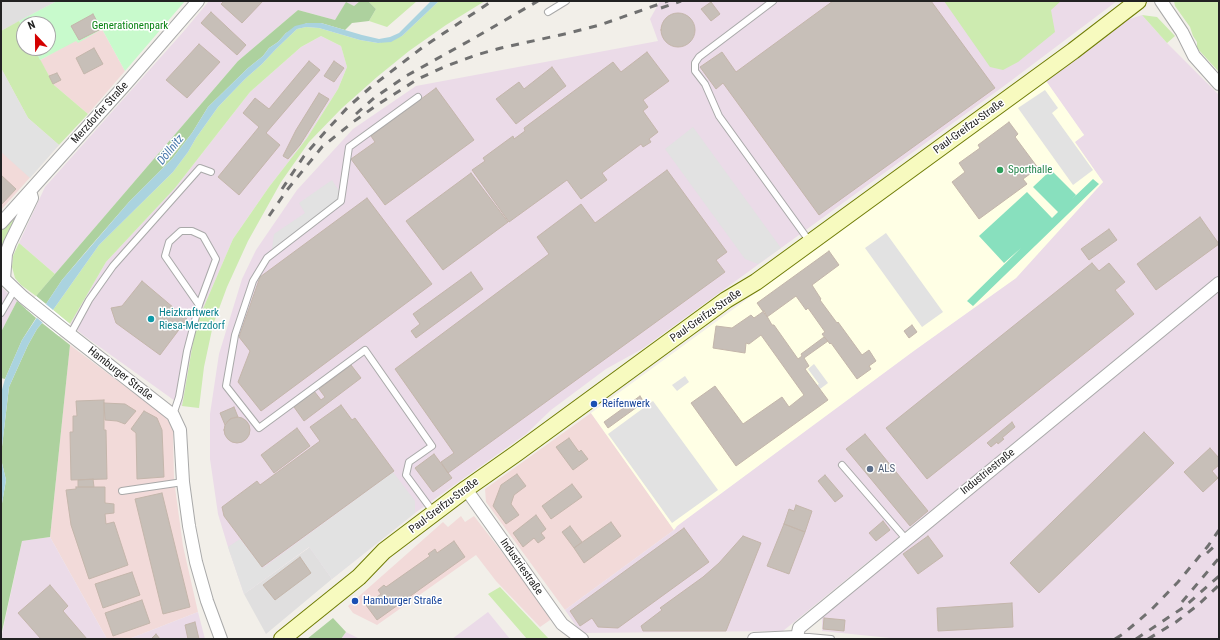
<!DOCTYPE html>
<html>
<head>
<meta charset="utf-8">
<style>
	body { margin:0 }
	#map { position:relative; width:1220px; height:640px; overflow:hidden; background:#f2efe9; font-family:"Roboto Condensed",sans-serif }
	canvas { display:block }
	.frame { position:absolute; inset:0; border:2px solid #222; pointer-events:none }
	.north { position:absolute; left:16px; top:16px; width:40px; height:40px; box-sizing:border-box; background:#fff; border:1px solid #a7a7a7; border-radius:50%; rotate:338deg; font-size:11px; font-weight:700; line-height:16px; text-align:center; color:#222 }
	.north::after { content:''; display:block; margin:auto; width:14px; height:18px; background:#d40000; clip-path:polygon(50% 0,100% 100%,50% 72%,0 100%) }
</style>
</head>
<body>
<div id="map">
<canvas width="1220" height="640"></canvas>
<div class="frame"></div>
<div class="north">N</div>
</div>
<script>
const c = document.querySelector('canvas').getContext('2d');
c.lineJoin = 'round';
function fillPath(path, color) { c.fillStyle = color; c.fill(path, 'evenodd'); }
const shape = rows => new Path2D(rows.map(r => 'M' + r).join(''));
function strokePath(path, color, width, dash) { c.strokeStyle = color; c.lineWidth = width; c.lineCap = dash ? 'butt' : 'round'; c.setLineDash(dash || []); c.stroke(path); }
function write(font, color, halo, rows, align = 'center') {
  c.font = font + ' "Roboto Condensed",sans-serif'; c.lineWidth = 3; c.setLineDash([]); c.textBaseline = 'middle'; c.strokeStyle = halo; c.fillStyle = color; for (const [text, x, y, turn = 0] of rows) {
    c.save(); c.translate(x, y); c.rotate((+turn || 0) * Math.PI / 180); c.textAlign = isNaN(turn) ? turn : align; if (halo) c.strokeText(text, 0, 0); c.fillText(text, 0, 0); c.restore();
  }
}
const residential = shape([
	[1,1,57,1,1,31],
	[310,547,332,579,266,634,244,594]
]);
const commercial = shape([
	[102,29,125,71,88,114,54,85,40,60,76,40,78,42],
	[1,68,28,118,59,145,1,210],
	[70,345,159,412,168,420,173,431,174,480,183,546,198,612,129,639,107,639,50,537],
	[591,413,674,530,565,610,486,502,485,489],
	[461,516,465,522,474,516,553,618,540,627,496,581,476,555,377,625,353,613,348,606,443,522,448,527]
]);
const industrial = shape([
	[209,1,360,1,354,6,346,3,335,20,298,10,238,61,55,274,19,243,45,187,184,31],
	[660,1,1117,1,1004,86,642,349,606,369,551,410,526,434,415,513,332,579,309,547,244,594,228,547,218,514,210,459,210,414,219,354,242,279,256,250,297,190,353,129,416,86,658,41,650,19],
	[1142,15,1167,43,1219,95,1219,276,783,631,581,633,565,610,674,530,677,526,915,350,1016,278,1103,182,1074,142,1084,135,1046,81,1127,20],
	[321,36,341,46,347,67,338,89,307,138,269,187,233,239,196,325,182,406,83,335,70,324,106,262,175,188,250,92,301,47],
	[1,287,17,301,1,332],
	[1219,290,1219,639,900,639,822,631,822,616],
	[50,537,107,639,1,639,22,541],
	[198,612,205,639,129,639],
	[488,612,510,639,452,639],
	[346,632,360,639,341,639]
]);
const education = shape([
	[1046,81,1084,135,1075,142,1103,182,1016,278,915,350,677,526,674,530,591,413]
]);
const grass = shape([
	[368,1,417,1,387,27,369,21,376,9],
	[439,1,485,1,446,25,409,51,377,77,342,108,309,142,281,182,248,241,227,287,213,325,204,367,199,408,182,406,196,325,233,239,269,187,307,138,338,89,347,67,341,46,321,36,301,47,250,92,175,188,106,262,70,324,53,310,99,245,173,172,188,152,196,138,218,107,245,79,262,64,276,49,297,29,306,27,319,28,360,40,378,43,402,36],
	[944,1,1061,1,1051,10,1055,32,1018,62,1003,70,990,67],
	[1174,1,1219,1,1219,72,1197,48,1197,42,1193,36,1190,27,1175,6],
	[1142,15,1157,17,1175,36,1167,43],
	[19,21,24,30,24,48,34,48,54,85,88,114,59,145,28,118,1,68,1,31],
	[11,218,16,221,1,252,1,231],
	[19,243,55,274,36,296,21,285,15,278,12,267,13,256],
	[500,587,549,639,527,639,488,594]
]);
const forest = shape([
	[360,1,368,1,376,9,369,21,352,23,345,30,321,23,307,23,286,33,278,42,269,48,263,56,248,68,208,107,192,133,172,159,129,202,89,248,62,280,46,304,36,296,238,61,298,10,335,20,346,2,354,6],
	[17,301,36,318,22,340,5,379,1,378,1,332],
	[42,323,70,345,50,537,22,541,1,636,1,509,6,480,1,459,1,455,9,387,28,345,37,329],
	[333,618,346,632,341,639,307,639]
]);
const park = shape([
	[57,1,185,1,125,71,102,29,78,43,76,41,40,60,34,48,48,48,48,24,24,24,24,30,19,21]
]);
const pitch = shape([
	[1051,170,1076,195,1071,200,1093,179,1099,184,973,306,967,301,1021,248,1004,263,979,236,1027,192,1052,218,1058,212,1033,187]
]);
const parking = shape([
	[1,68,28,118,59,145,30,178,1,152],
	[1045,90,1058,108,1052,113,1093,170,1073,185,1018,108],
	[693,127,781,248,758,264,745,259,665,149],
	[332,180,339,191,339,199,272,249,274,234,305,213,299,203],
	[886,233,943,312,922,327,865,248],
	[814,364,828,383,820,389,817,385,819,384,808,369],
	[685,376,689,382,677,391,672,385],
	[653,401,718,490,672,523,608,434],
	[393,472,415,501,415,513,332,579,309,547,244,594,228,547,240,539,263,568]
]);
const water = shape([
	[431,1,439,1,402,36,391,42,378,43,360,40,319,28,306,27,297,29,276,49,262,64,245,79,218,107,196,138,188,152,173,172,99,245,53,310,37,329,28,345,9,387,1,455,1,393,5,379,22,340,62,280,129,202,172,159,192,133,208,107,248,68,263,56,269,48,278,42,286,33,295,26,307,23,321,23,362,35,379,39,390,37,399,33],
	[1,459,6,480,1,509]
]);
const pier = shape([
	[36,296,70,324,59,336,26,309]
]);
const building = shape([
	[224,1,263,1,242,23,221,4,224,1],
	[833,1,931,1,995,88,819,215,723,83,716,89,700,67,722,52,736,72,833,1],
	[711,2,720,14,711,21,701,9,711,2],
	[211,12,246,45,237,55,201,23,211,12],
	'661 30a17 17 0 1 1 34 0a17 17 0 1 1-34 0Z',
	[93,14,101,29,79,40,71,26,93,14],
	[199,44,220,62,187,98,166,80,199,44],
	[94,48,103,64,84,74,76,58,94,48],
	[647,52,669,81,643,100,648,107,643,111,658,132,649,139,651,142,643,147,641,144,602,173,607,180,581,199,567,180,509,222,472,170,485,161,483,158,513,136,514,139,525,131,524,128,613,62,621,72,647,52],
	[309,61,320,70,266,133,280,145,239,195,218,177,259,127,243,113,255,98,269,109,309,61],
	[334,61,344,68,334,82,324,76,334,61],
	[552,67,566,86,516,124,496,99,519,82,524,89,552,67],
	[57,73,61,80,53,84,49,76,57,73],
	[436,88,474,140,385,205,351,159,375,142,371,136,436,88],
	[319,93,329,99,300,145,288,159,283,156,296,130,319,93],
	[1009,122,1018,134,1015,137,1038,168,1023,179,1027,184,979,219,952,182,965,172,959,163,980,148,978,145,1009,122],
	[667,170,727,252,716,260,725,272,448,473,441,462,454,453,395,369,549,254,537,237,581,204,595,223,667,170],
	[471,173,508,222,443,270,406,221,471,173],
	[1,175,16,189,1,205,1,175],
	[367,198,432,284,261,411,238,382,250,351,239,337,260,277,367,198],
	[1200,217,1219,244,1156,290,1137,264,1200,217],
	[1109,229,1117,240,1089,260,1081,249,1109,229],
	[829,251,839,265,812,285,821,299,820,300,837,323,838,322,862,355,869,350,876,361,869,366,871,369,857,379,831,343,830,344,822,334,825,332,808,308,806,310,796,296,767,317,757,303,829,251],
	[1092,263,1099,271,1109,263,1125,282,1115,290,1134,314,927,479,886,428,1092,263],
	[471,272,483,289,416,338,411,331,420,324,413,314,471,272],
	[142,281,187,319,160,355,116,323,111,308,122,306,142,281],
	[764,311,772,325,774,325,798,359,802,356,801,354,824,337,828,341,804,358,809,366,805,369,828,400,736,466,691,403,715,386,743,424,782,397,789,407,804,395,761,335,749,344,746,343,745,353,713,348,716,326,732,328,751,315,754,318,764,311],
	[912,325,917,332,909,338,904,331,912,325],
	[351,365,361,378,304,421,294,407,314,391,321,400,325,397,319,389,351,365],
	[640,396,644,402,608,428,604,422,640,396],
	[104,400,104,430,106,430,107,479,71,480,70,432,73,432,73,416,77,416,76,401,104,400],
	[104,403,125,404,136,411,125,424,117,421,105,420,104,403],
	[341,405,352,420,355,418,394,471,262,567,224,516,222,507,257,481,260,485,320,441,310,427,341,405],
	[234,407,238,417,230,419,225,425,220,413,234,407],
	[144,411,157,418,162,430,164,477,137,479,136,433,131,429,144,411],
	'224 430a13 13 0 1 1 26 0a13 13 0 1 1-26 0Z',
	[1012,422,1015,427,1002,438,1004,439,998,444,997,442,991,447,987,443,1012,422],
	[297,428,310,446,274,473,261,455,297,428],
	[1144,432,1174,463,1039,593,1010,563,1144,432],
	[865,434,928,511,910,526,846,449,865,434],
	[569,438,579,452,581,450,588,459,573,470,556,447,569,438],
	[1210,448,1219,458,1219,465,1212,471,1218,478,1203,492,1184,472,1210,448],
	[434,454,452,478,433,492,415,468,434,454],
	[517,474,526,486,514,495,511,504,519,515,506,524,493,506,501,485,517,474],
	[825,475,843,496,835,502,818,481,825,475],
	[93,479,94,487,78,487,78,480,93,479],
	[572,484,582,497,551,519,542,506,572,484],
	[76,487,105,487,105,503,114,504,114,513,105,514,106,524,114,522,128,565,89,579,71,525,66,490,76,489,76,487],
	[162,493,190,607,163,614,135,499,162,493],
	[796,505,812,511,805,532,784,524,789,509,794,511,796,505],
	[536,515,546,529,541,533,545,538,538,543,534,538,523,547,513,533,536,515],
	[883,521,890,530,876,541,869,533,883,521],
	[611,522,621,536,584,563,574,548,611,522],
	[784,524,805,532,789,574,767,566,784,524],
	[570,526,582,542,574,548,562,532,570,526],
	[684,528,709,562,618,628,598,627,592,618,580,626,570,611,684,528],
	[743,536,761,543,726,631,643,631,641,626,662,610,660,608,703,577,719,563,743,536],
	[928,536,943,556,918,574,903,554,928,536],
	[454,541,465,557,377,620,366,605,381,594,378,590,384,585,386,587,430,556,428,554,435,549,437,553,454,541],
	[300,557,311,573,275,600,263,585,300,557],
	[132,572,140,595,103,608,95,584,132,572],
	[50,585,68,606,63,611,87,639,41,639,18,613,50,585],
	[142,600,150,623,113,636,105,613,142,600],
	[1012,603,1013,627,938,631,937,608,1012,603],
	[824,618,845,620,844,631,823,629,824,618],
	[195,622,199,639,188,639,185,625,195,622],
	[156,634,160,639,151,639,156,634]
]);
const lane = shape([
	[773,1,699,57,695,63,695,71,705,84,719,116,810,242],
	[548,12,566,1],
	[418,97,349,147,341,201,267,258,253,281,235,335,226,386,259,428,365,350,432,446,409,462,406,475,434,513],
	[1,313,15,289],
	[70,335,89,300,113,266,200,168,211,172],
	[173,415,179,397,187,351,199,305,216,259,203,236,192,231,181,231,169,242,165,256,199,305],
	[842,465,906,539],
	[122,491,183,482],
	[797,637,809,637,831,639]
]);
const street = shape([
	[1161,1,1182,32,1194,56,1219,84],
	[1,223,125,85,198,1],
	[1,276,23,297,63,329,173,415,180,430,183,482,189,526,196,562,207,601,221,639],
	[4,279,6,254,10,243,32,198,30,191],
	[466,489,562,624,582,639],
	[754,639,797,637,799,628,1219,283]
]);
const secondary = shape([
	[282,639,359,577,384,551,466,489,517,453,726,300,756,282,826,231,1073,51,1138,1]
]);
const rail = shape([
	[661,8,681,1],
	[356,114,374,98,406,76,469,41,538,1],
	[282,189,304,156,325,132,348,107,371,87,423,47,492,1],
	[269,216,287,190,322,147,353,122,377,105,418,79,444,67,476,55,501,48,569,33,600,25,668,1],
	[1207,553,1219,542],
	[1182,602,1219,558],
	[1115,639,1123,634,1152,609,1178,582,1208,546,1219,530],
	[1136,639,1184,607,1219,576],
	[1148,639,1176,622,1198,605,1219,585]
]);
const markers = [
	[1000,170,4,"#2e9e5b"],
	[151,319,4,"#0f9aa8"],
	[594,404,4,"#1a4fb4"],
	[870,469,4,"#5c6f8a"],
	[355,601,4,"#1a4fb4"]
];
const parkNames = [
	["Generationenpark",130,26]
];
const streetNames = [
	["Merzdorfer Straße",100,113,-48],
	["Paul-Greifzu-Straße",969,127,-36],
	["Paul-Greifzu-Straße",706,316,-35],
	["Hamburger Straße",120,374,38],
	["Industriestraße",988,472,-39],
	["Paul-Greifzu-Straße",444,506,-37],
	["Industriestraße",521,567,55]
];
const leisureNames = [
	["Sporthalle",1008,170]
];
const cultureNames = [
	["Heizkraftwerk",159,313],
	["Riesa-Merzdorf",159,326]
];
const transitNames = [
	["Reifenwerk",602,404],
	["Hamburger Straße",363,601]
];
const serviceNames = [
	["ALS",878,469]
];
const waterNames = [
	["Döllnitz",171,150,-51]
];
fillPath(residential, '#e0dfdf');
fillPath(commercial, '#f2dad9');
fillPath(industrial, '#ebdbe8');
fillPath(education, '#ffffe5');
fillPath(grass, '#cdebb0');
fillPath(forest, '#add19e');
fillPath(park, '#c8facc');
fillPath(pitch, '#88e0be');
fillPath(parking, '#e2e2e2');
fillPath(water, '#aad3df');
fillPath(pier, '#fff');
fillPath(building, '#c7bfb8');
strokePath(building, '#c4b6ab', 1);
strokePath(lane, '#a9a9a9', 8);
strokePath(street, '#a9a9a9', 14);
strokePath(secondary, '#707d05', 18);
strokePath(lane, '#fff', 6);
strokePath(street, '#fff', 12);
strokePath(secondary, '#f7fabf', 16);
strokePath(rail, '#707070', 3, [8, 8]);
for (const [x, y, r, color] of markers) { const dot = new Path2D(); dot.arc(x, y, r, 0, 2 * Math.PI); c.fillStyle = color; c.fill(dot); strokePath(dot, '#fff', 1.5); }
write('11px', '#0c8416', '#fff', parkNames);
write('11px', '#222', '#fff', streetNames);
write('11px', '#27864d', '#fff', leisureNames, 'left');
write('11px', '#0d838f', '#fff', cultureNames, 'left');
write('11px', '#164399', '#fff', transitNames, 'left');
write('11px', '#4e5e75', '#fff', serviceNames, 'left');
write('italic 12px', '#4a7aab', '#fff', waterNames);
</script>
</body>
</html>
